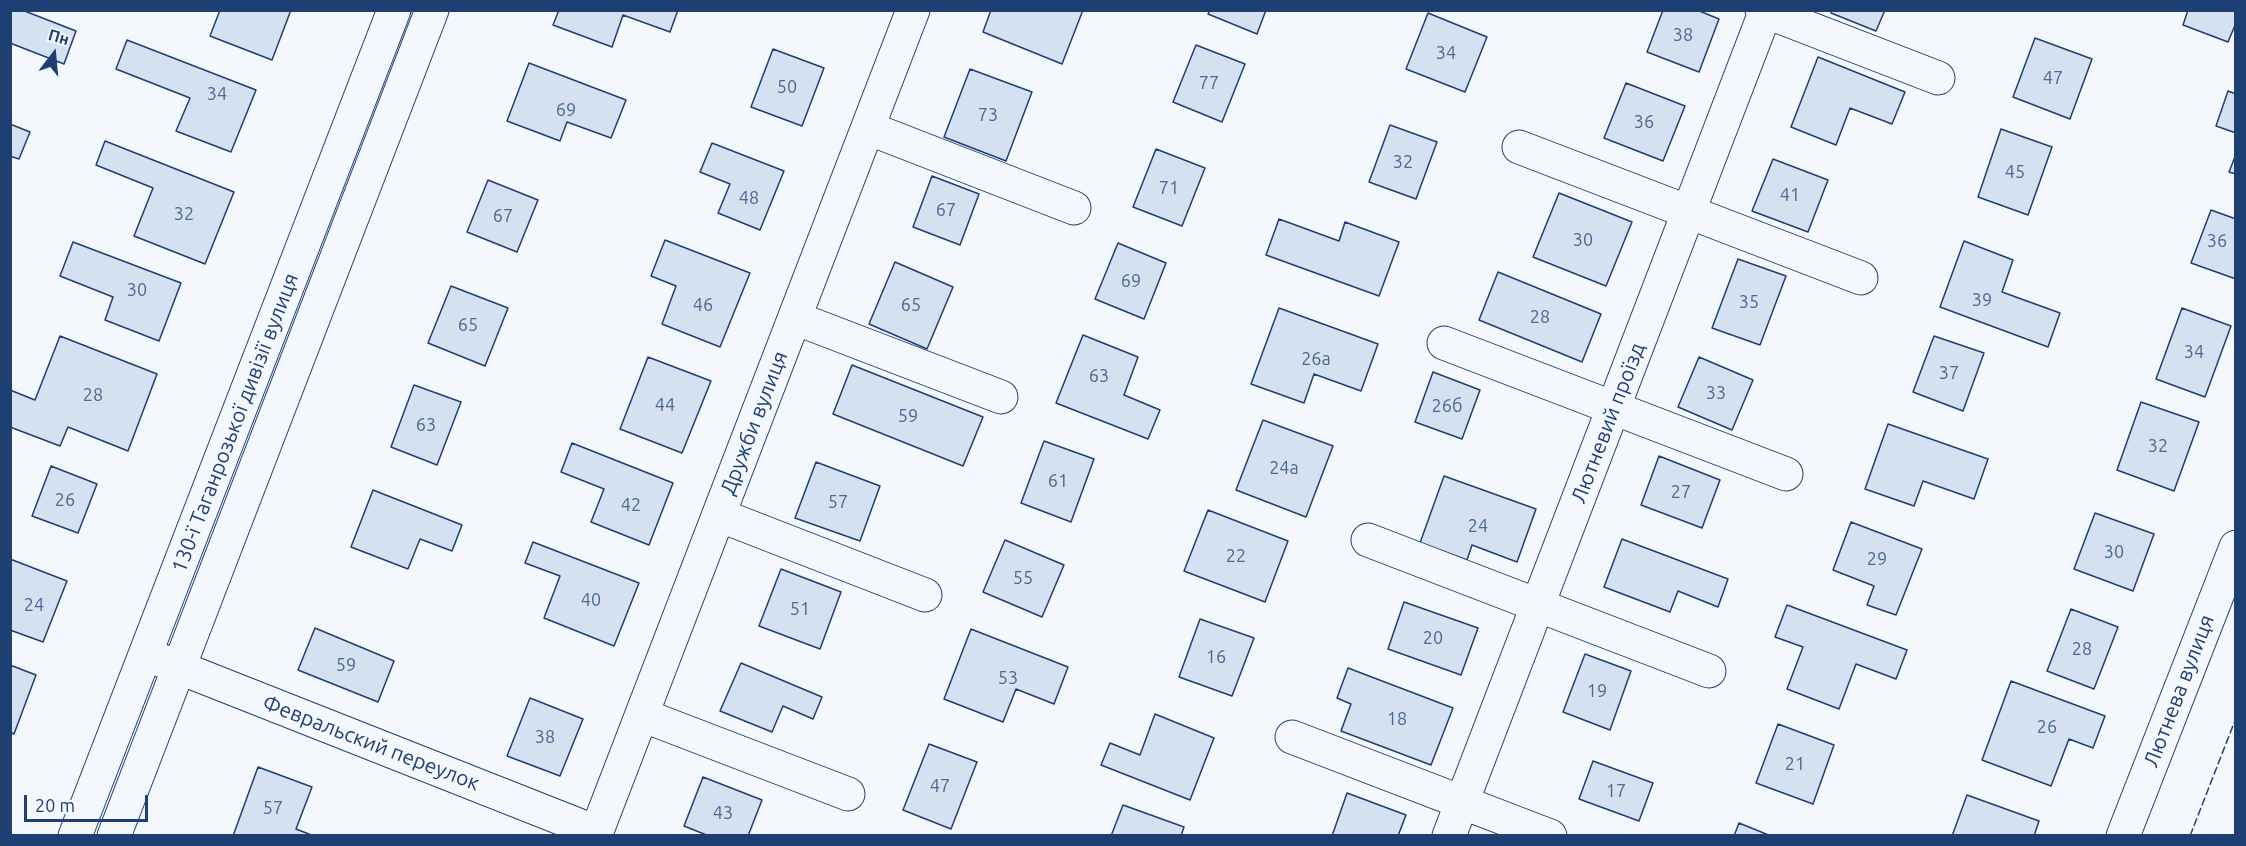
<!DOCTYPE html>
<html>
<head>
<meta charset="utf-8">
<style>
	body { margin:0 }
	#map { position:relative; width:2246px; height:846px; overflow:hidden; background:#f4f7fb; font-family:Ubuntu,sans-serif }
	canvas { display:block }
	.frame { position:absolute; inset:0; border:12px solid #1d3f73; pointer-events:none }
	.north { position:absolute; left:24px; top:24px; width:60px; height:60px; -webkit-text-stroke:4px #f4f7fb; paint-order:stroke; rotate:16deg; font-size:16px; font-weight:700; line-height:24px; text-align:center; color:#1d3f73 }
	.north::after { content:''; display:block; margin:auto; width:21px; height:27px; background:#1d3f73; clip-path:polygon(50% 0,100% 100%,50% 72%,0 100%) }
	.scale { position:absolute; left:24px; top:795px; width:124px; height:27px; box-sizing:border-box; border:3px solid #1d3f73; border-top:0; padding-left:8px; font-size:18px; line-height:21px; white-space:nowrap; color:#1d3f73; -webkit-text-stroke:4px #f4f7fb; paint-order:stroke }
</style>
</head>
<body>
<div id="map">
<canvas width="2246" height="846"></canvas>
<div class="frame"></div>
<div class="north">Пн</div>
<div class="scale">20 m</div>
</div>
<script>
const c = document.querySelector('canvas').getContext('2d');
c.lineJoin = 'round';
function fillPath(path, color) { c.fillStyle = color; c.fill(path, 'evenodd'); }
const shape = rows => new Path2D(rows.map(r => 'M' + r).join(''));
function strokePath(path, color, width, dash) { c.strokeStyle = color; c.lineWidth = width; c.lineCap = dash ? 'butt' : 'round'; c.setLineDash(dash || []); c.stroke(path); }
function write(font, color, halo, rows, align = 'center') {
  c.font = font + ' Ubuntu,sans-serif'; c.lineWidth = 4.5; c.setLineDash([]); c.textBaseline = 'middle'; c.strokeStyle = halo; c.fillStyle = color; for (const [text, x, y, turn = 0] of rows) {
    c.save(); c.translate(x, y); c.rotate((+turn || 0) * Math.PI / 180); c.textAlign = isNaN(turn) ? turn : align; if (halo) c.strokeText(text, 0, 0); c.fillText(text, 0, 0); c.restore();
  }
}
const building = shape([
	[10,10,22,10,76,31,64,64,10,43,10,10],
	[220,10,291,10,272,60,210,36,220,10],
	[559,10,678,10,670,32,623,15,612,47,553,25,559,10],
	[991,10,1083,10,1062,64,983,32,991,10],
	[1210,10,1266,10,1257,34,1208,14,1210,10],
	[1663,10,1697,10,1719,19,1699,72,1647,52,1663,10],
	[1832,10,1885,10,1876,31,1831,13,1832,10],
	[2188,10,2236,10,2236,23,2228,42,2183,25,2188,10],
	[1428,13,1487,37,1465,92,1406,69,1428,13],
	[2035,38,2092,59,2070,119,2013,97,2035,38],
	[127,40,256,90,231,152,176,131,190,98,116,69,127,40],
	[1196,45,1245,64,1222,122,1173,102,1196,45],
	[773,49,824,68,802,126,751,107,773,49],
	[1818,57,1905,92,1892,124,1850,108,1836,145,1791,127,1818,57],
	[529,63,626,100,611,138,567,122,560,141,507,121,529,63],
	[970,69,1032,92,1006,161,944,137,970,69],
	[1626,83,1685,106,1663,161,1604,138,1626,83],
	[2228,91,2236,94,2236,133,2216,126,2228,91],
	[10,124,30,132,19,159,10,156,10,124],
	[1390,125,1437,142,1416,199,1369,182,1390,125],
	[2001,129,2052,147,2028,215,1978,197,2001,129],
	[105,141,234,192,205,264,134,236,153,188,96,165,105,141],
	[712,143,784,171,760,230,718,213,730,184,700,172,712,143],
	[1156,149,1205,168,1182,226,1133,207,1156,149],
	[2236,154,2236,174,2229,172,2236,154],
	[1773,159,1828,180,1808,232,1752,211,1773,159],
	[932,176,979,194,960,245,913,227,932,176],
	[488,180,538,200,517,252,467,232,488,180],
	[1559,193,1632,222,1606,286,1533,257,1559,193],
	[2211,210,2236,219,2236,279,2191,263,2211,210],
	[1279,219,1339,241,1345,222,1399,242,1379,296,1266,255,1279,219],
	[665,240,750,273,720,347,662,324,676,286,651,276,665,240],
	[1964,241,2013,260,2002,292,2060,313,2048,347,1940,307,1964,241],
	[73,242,181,283,159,341,105,320,113,297,60,276,73,242],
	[1118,243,1166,263,1144,319,1095,299,1118,243],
	[1738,259,1786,276,1760,345,1712,328,1738,259],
	[895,262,953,287,927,349,869,324,895,262],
	[1498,272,1601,314,1582,362,1479,320,1498,272],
	[451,286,508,308,485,366,428,343,451,286],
	[1279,308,1378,344,1361,391,1314,374,1304,403,1251,384,1279,308],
	[2182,308,2231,326,2205,397,2156,379,2182,308],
	[1083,335,1138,357,1124,395,1160,410,1148,439,1056,403,1083,335],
	[60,336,157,374,128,451,68,427,60,446,10,427,10,390,35,400,60,336],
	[1934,336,1984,353,1963,411,1913,392,1934,336],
	[648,357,711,381,682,453,620,429,648,357],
	[1699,357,1753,380,1732,430,1678,407,1699,357],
	[852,365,983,417,963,466,833,414,852,365],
	[1433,372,1480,390,1462,439,1415,422,1433,372],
	[414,385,461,402,437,465,391,447,414,385],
	[2141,402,2199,422,2174,491,2117,470,2141,402],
	[1263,420,1333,446,1306,517,1236,490,1263,420],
	[1888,424,1988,459,1974,499,1923,481,1914,506,1865,489,1888,424],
	[1044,441,1094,459,1071,522,1021,503,1044,441],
	[572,443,673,483,649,545,591,522,604,489,561,472,572,443],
	[1659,456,1720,480,1702,528,1641,505,1659,456],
	[816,462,880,486,860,541,795,518,816,462],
	[51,466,97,484,78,533,32,516,51,466],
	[1444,476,1536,509,1517,562,1472,545,1467,560,1420,543,1444,476],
	[373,490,462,525,452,551,420,539,408,569,351,547,373,490],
	[1208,510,1288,541,1265,602,1184,571,1208,510],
	[2095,513,2154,534,2133,591,2074,569,2095,513],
	[1851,522,1922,549,1896,615,1867,605,1874,586,1833,570,1851,522],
	[1622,539,1728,579,1718,607,1678,591,1670,612,1604,587,1622,539],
	[1005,540,1064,565,1042,617,983,592,1005,540],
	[533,542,639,583,614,646,544,618,560,576,525,563,533,542],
	[10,559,67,581,43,642,10,630,10,559],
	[781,569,841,592,820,649,759,626,781,569],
	[1404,602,1478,628,1461,675,1388,649,1404,602],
	[1787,605,1907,650,1896,679,1856,664,1839,709,1787,689,1803,647,1775,637,1787,605],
	[2071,609,2118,627,2094,689,2047,671,2071,609],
	[1200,619,1254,638,1232,696,1179,677,1200,619],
	[315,628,394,661,378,702,298,670,315,628],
	[971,629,1068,667,1054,704,1016,689,1003,722,944,699,971,629],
	[1585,654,1631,671,1610,730,1563,712,1585,654],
	[741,663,822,697,813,719,783,706,772,732,720,711,741,663],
	[10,665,36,675,14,734,10,732,10,665],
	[1348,668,1453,708,1431,765,1341,731,1351,704,1337,698,1348,668],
	[2011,681,2105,716,2093,748,2069,739,2051,786,1982,760,2011,681],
	[530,698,583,719,560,776,507,756,530,698],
	[1155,714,1214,738,1190,800,1101,765,1110,743,1140,755,1155,714],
	[1778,724,1834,745,1813,804,1756,783,1778,724],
	[929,744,977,762,951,829,903,810,929,744],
	[1593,761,1653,783,1639,821,1579,799,1593,761],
	[258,767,312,787,296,829,314,836,233,836,258,767],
	[703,777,762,800,748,836,709,836,684,826,703,777],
	[1347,793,1406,815,1398,836,1332,836,1347,793],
	[1967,795,2039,821,2034,836,1952,836,1967,795],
	[1123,805,1184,827,1181,836,1111,836,1123,805],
	[1739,823,1771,836,1734,836,1739,823]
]);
const minor = shape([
	[1762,10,1938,78],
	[868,128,1074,208],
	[1519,147,1861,278],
	[795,318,1001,397],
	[1444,343,1786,474],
	[719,515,925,595],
	[1368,540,1709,671],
	[160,660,596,832],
	[642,715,848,794],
	[1292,737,1550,836],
	[75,836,394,10],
	[114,836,432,10],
	[595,836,913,10],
	[1449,836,1766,10],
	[2123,836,2236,547]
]);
const fence = shape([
	[2190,836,2236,718]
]);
const numberNames = [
	["38",1683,35],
	["34",1446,53],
	["47",2053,78],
	["77",1209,83],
	["50",787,87],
	["34",217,94],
	["69",566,110],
	["73",988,115],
	["36",1644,122],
	["32",1403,162],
	["45",2015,172],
	["71",1169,188],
	["41",1790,195],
	["48",749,198],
	["67",946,210],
	["32",184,214],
	["67",503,216],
	["30",1583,240],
	["36",2217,241],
	["69",1131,281],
	["30",137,290],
	["39",1982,300],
	["35",1749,302],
	["46",703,305],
	["65",911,305],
	["28",1540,317],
	["65",468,325],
	["34",2194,352],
	["26а",1316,359],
	["37",1949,373],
	["63",1099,376],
	["33",1716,393],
	["28",93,395],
	["44",665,405],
	["26б",1447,406],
	["59",908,416],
	["63",426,425],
	["32",2158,446],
	["24а",1284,468],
	["61",1058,481],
	["27",1681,492],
	["26",65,500],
	["57",838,502],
	["42",631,505],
	["24",1478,526],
	["30",2114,552],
	["22",1236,556],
	["29",1877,559],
	["55",1023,578],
	["40",591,600],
	["24",34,605],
	["51",800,609],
	["20",1433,638],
	["28",2082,649],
	["16",1216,657],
	["59",346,665],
	["53",1008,678],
	["19",1597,691],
	["18",1397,719],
	["26",2047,727],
	["38",545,737],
	["21",1795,764],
	["47",940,786],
	["17",1616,791],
	["57",273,808],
	["43",723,813]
];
const streetNames = [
	["130-ї Таганрозької дивізії вулиця",235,423,-69],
	["Дружби вулиця",754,423,-69],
	["Лютневий проїзд",1608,423,-69],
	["Лютнева вулиця",2179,691,-69],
	["Февральский переулок",371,743,21]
];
fillPath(building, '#d5e0f0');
strokePath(building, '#1d3f73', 1.5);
strokePath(minor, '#1d3f73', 35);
strokePath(minor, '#f4f7fb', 33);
strokePath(fence, '#1d3f73', 1.5, [8, 3]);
write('18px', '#4b6792', null, numberNames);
write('21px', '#1d3f73', '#f4f7fb', streetNames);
</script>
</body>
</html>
